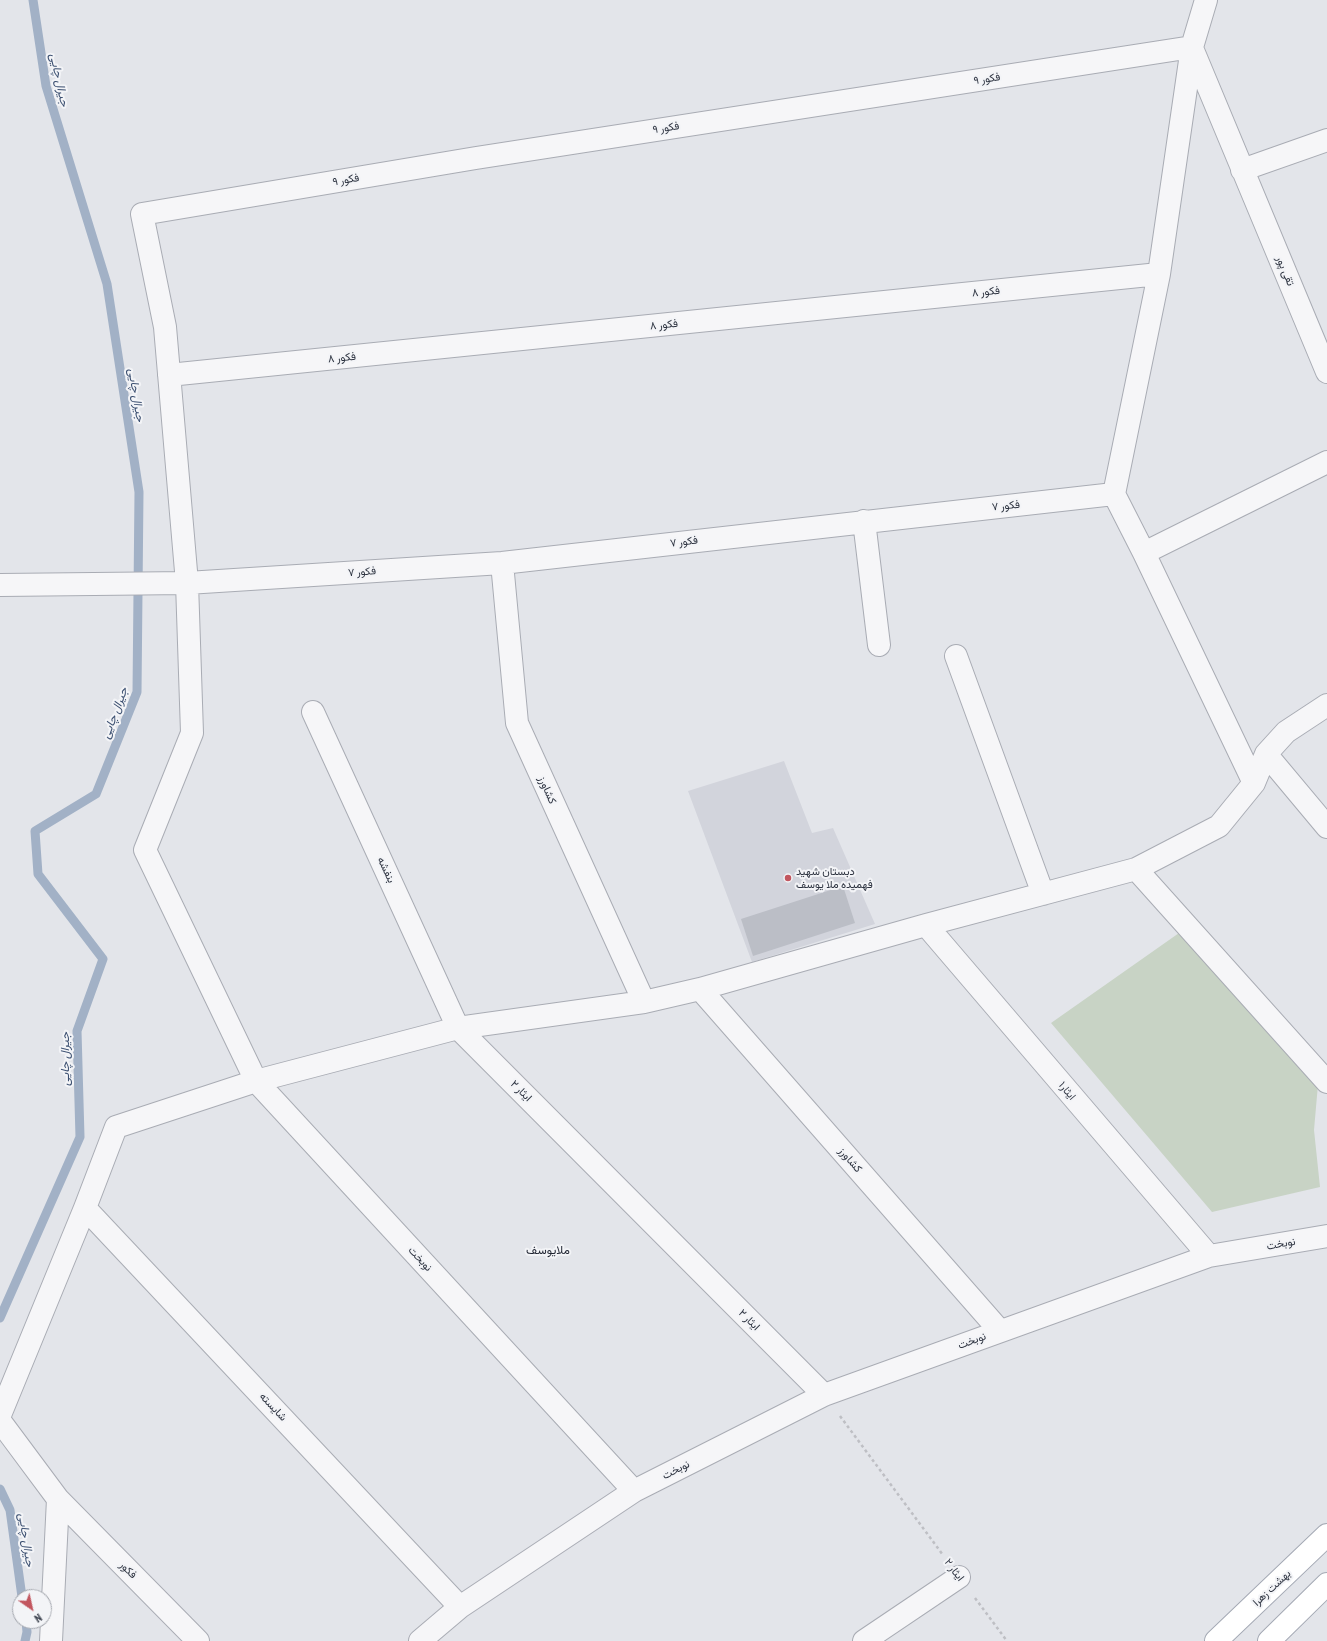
<!DOCTYPE html>
<html>
<head>
<meta charset="utf-8">
<style>
	body { margin:0 }
	#map { position:relative; width:1327px; height:1641px; overflow:hidden; background:#e3e5ea; font-family:"PT Sans Narrow",sans-serif }
	canvas { display:block }
	.north { position:absolute; left:12px; top:1589px; width:40px; height:40px; box-sizing:border-box; background:#f3f4f7; border:1px solid #a4a7ae; border-radius:50%; rotate:146deg; font-size:11px; font-weight:700; line-height:16px; text-align:center; color:#2d3340 }
	.north::after { content:''; display:block; margin:auto; width:14px; height:18px; background:#c2565f; clip-path:polygon(50% 0,100% 100%,50% 72%,0 100%) }
</style>
</head>
<body>
<div id="map">
<canvas width="1327" height="1641"></canvas>
<div class="north">N</div>
</div>
<script>
const c = document.querySelector('canvas').getContext('2d');
c.lineJoin = 'round';
function fillPath(path, color) { c.fillStyle = color; c.fill(path, 'evenodd'); }
const shape = rows => new Path2D(rows.map(r => 'M' + r).join(''));
function strokePath(path, color, width, dash) { c.strokeStyle = color; c.lineWidth = width; c.lineCap = dash ? 'butt' : 'round'; c.setLineDash(dash || []); c.stroke(path); }
function write(font, color, halo, rows, align = 'center') {
  c.font = font + ' "PT Sans Narrow",Vazirmatn,sans-serif'; c.lineWidth = 4; c.setLineDash([]); c.textBaseline = 'middle'; c.strokeStyle = halo; c.fillStyle = color; for (const [text, x, y, turn = 0] of rows) {
    c.save(); c.translate(x, y); c.rotate((+turn || 0) * Math.PI / 180); c.textAlign = isNaN(turn) ? turn : align; if (halo) c.strokeText(text, 0, 0); c.fillText(text, 0, 0); c.restore();
  }
}
const built = shape([
	[784,761,812,833,833,828,875,924,752,962,688,791]
]);
const green = shape([
	[1189,926,1319,1073,1314,1130,1320,1187,1212,1212,1051,1023]
]);
const stream = shape([
	[0,1318,80,1137,77,1031,103,959,38,874,35,831,96,794,137,692,139,492,107,284,46,86,33,0],
	[0,1489,10,1510,22,1597],
	[25,1641,27,1632,26,1621]
]);
const building = shape([
	[843,886,855,923,753,956,741,919]
]);
const path = shape([
	[840,1416,943,1555],
	[975,1598,1007,1641]
]);
const minor = shape([
	[1192,48,1327,372],
	[1242,170,1327,140],
	[169,375,1159,274],
	[1114,494,1159,274,1192,47,1206,0],
	[864,521,879,645],
	[1144,553,1327,462],
	[502,563,517,723,644,1002],
	[0,585,187,583,502,563,1114,494,1144,553,1254,783],
	[956,656,1043,894],
	[313,712,458,1028,824,1395],
	[1266,754,1327,827],
	[1136,869,1327,1082],
	[926,925,1209,1256],
	[700,989,1000,1331],
	[85,1208,460,1607],
	[0,1415,85,1208,116,1127,256,1081,458,1028,644,1002,700,989,926,925,1136,869,1219,826,1254,783,1266,754,1286,732,1327,705],
	[0,1421,58,1499,51,1641],
	[634,1491,256,1081,145,850,192,733,187,583,165,327,142,214,476,158,1192,47],
	[58,1499,198,1641],
	[420,1641,460,1607,634,1491,824,1395,1209,1256,1327,1236],
	[864,1641,959,1577]
]);
const major = shape([
	[1216,1641,1327,1535],
	[1269,1641,1327,1584]
]);
const markers = [
	[788,878,4,"#c2565f"]
];
const streetNames = [
	["فکور ۹",987,79,-9],
	["فکور ۹",666,128,-9],
	["فکور ۹",346,180,-10],
	["تقی پور",1285,271,67],
	["فکور ۸",986,292,-6],
	["فکور ۸",664,325,-6],
	["فکور ۸",342,358,-6],
	["فکور ۷",1006,506,-6],
	["فکور ۷",684,542,-7],
	["فکور ۷",362,572,-4],
	["کشاورز",547,790,66],
	["بنفشه",386,870,65],
	["ایثار ۲",521,1091,45],
	["ایثار۱",1067,1091,50],
	["کشاورز",850,1160,49],
	["نوبخت",1281,1244,-10],
	["نوبخت",420,1259,47],
	["ایثار ۲",749,1320,45],
	["نوبخت",972,1341,-20],
	["شایسته",273,1407,47],
	["نوبخت",676,1470,-27],
	["فکور",128,1570,45],
	["ایثار ۲",954,1570,53],
	["بهشت زهرا",1272,1588,-43]
];
const poiNames = [
	["دبستان شهید",796,872],
	["فهمیده ملا یوسف",796,885]
];
const waterNames = [
	["جیرال چایی",59,80,78],
	["جیرال چایی",136,395,81],
	["جیرال چایی",115,713,-69],
	["جیرال چایی",66,1059,-90],
	["جیرال چایی",26,1540,82]
];
const neighbourhoodNames = [
	["ملایوسف",548,1251]
];
fillPath(built, '#d2d4dc');
fillPath(green, '#c8d3c5');
strokePath(stream, '#a2b1c6', 9);
fillPath(building, '#bbbec6');
strokePath(minor, '#a9acb4', 24);
strokePath(major, '#a4a9b4', 24);
strokePath(path, '#bebfc4', 2.5, [3, 3]);
strokePath(minor, '#f6f6f8', 22);
strokePath(major, '#fff', 22);
for (const [x, y, r, color] of markers) { const dot = new Path2D(); dot.arc(x, y, r, 0, 2 * Math.PI); c.fillStyle = color; c.fill(dot); strokePath(dot, '#f3f4f7', 1.5); }
write('11px', '#2d3340', '#f3f4f7', streetNames);
write('11px', '#2d3340', '#f3f4f7', poiNames, 'left');
write('italic 12px', '#3b4f70', '#f3f4f7', waterNames);
write('12px', '#1f2431', '#f3f4f7', neighbourhoodNames);
</script>
</body>
</html>
